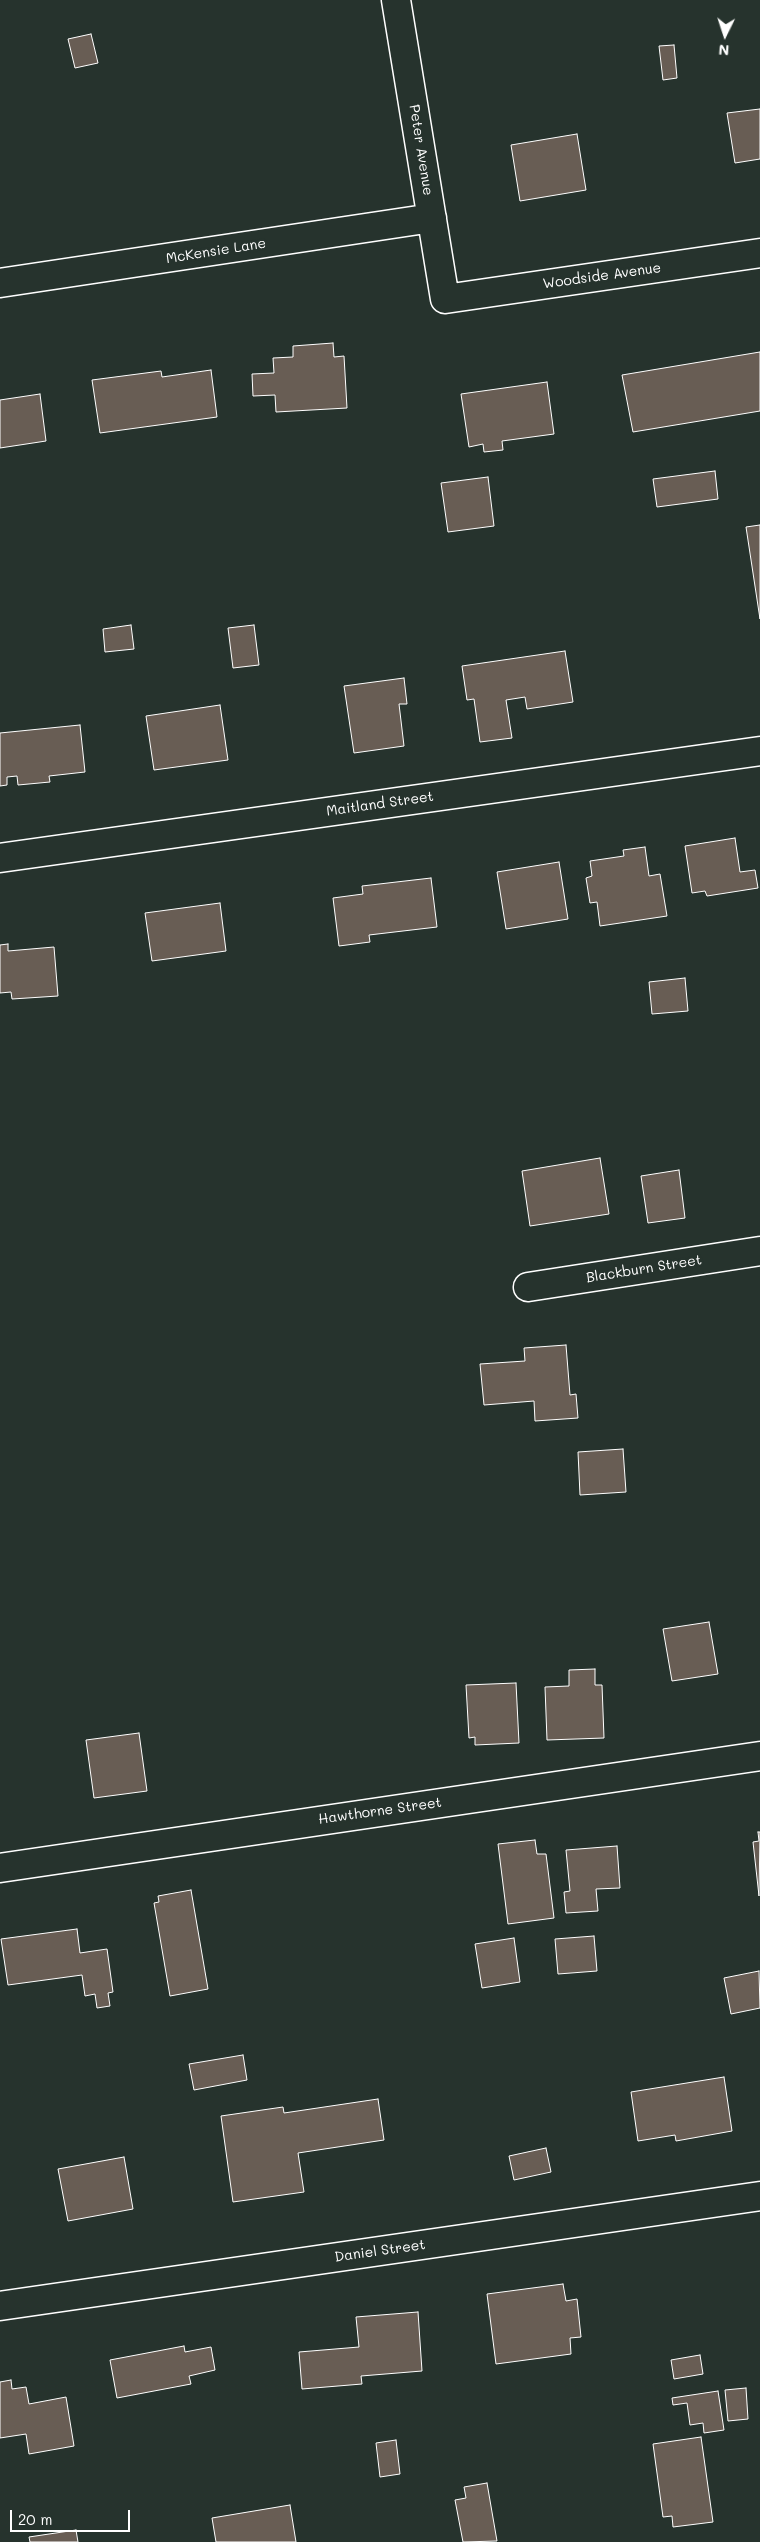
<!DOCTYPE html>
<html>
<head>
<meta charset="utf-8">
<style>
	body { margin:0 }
	#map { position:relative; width:760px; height:2542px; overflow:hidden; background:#26332d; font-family:Mali,sans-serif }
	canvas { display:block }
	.north { position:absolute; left:700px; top:10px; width:50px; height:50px; -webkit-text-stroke:4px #26332d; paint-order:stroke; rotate:184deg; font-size:14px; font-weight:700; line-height:20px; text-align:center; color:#fff }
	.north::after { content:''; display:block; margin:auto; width:18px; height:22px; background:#fff; clip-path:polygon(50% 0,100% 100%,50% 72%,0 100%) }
	.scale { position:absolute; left:10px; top:2510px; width:120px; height:22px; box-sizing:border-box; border:2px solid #fff; border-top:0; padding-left:6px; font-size:15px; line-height:18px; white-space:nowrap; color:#fff; -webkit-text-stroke:4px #26332d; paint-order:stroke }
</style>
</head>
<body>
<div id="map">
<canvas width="760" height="2542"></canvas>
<div class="north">N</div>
<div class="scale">20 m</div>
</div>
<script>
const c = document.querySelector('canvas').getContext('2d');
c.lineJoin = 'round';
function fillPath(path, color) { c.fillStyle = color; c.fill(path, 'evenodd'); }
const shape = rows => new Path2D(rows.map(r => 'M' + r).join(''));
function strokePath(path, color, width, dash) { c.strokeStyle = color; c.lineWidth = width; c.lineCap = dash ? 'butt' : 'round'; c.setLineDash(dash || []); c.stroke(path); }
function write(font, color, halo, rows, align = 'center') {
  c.font = font + ' Mali,sans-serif'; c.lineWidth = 5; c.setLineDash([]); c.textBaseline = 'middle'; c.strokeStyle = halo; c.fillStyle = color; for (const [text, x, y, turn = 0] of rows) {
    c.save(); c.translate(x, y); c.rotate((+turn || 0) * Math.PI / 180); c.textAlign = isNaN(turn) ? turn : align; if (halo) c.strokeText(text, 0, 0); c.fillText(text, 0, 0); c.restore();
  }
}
const building = shape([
	[91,34,98,63,75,68,68,39,91,34],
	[674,45,677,78,663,80,659,46,674,45],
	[760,109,760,159,735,163,727,113,760,109],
	[577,134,586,190,520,201,511,145,577,134],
	[333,343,334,357,344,356,347,408,276,412,275,395,253,396,252,374,274,373,273,358,293,357,293,346,333,343],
	[760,352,760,411,633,432,622,375,760,352],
	[211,370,217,417,100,433,92,380,161,371,162,377,211,370],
	[547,382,554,434,502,441,503,450,484,452,483,444,469,447,461,394,547,382],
	[40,394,46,441,0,448,0,400,40,394],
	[715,471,718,499,657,507,653,479,715,471],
	[488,477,494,526,448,532,441,483,488,477],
	[760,525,760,619,746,527,760,525],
	[131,625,134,649,105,652,103,629,131,625],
	[254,625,259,665,233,668,228,628,254,625],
	[565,651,573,702,527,709,525,697,506,700,512,738,480,742,474,699,467,700,462,666,565,651],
	[404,678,407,704,399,704,404,746,354,753,344,686,404,678],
	[220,705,228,760,154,770,146,716,220,705],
	[80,725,85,772,49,776,50,782,18,785,17,776,7,777,7,785,0,786,0,733,80,725],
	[735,838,740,872,755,870,758,888,707,896,705,891,692,893,685,846,735,838],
	[645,847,649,876,660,874,667,916,600,926,597,902,590,903,586,878,592,876,590,861,624,856,623,850,645,847],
	[559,862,568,919,506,929,497,872,559,862],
	[431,878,437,927,369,935,370,942,339,946,333,898,363,894,362,886,431,878],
	[220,903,226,951,152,961,145,913,220,903],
	[8,944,8,951,54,947,58,996,12,999,11,992,0,993,0,945,8,944],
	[685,978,688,1011,652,1014,649,982,685,978],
	[600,1158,609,1214,530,1226,522,1171,600,1158],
	[679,1170,685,1218,648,1223,641,1176,679,1170],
	[566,1345,570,1395,576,1394,578,1418,535,1421,534,1401,484,1405,480,1364,525,1361,524,1348,566,1345],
	[623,1449,626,1492,580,1495,578,1452,623,1449],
	[709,1622,718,1674,672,1681,663,1629,709,1622],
	[595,1669,595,1685,602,1685,604,1738,547,1740,545,1687,569,1686,569,1670,595,1669],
	[516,1683,519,1743,475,1745,475,1737,469,1738,466,1685,516,1683],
	[139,1733,147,1791,94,1798,86,1740,139,1733],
	[758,1832,760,1832,759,1896,753,1842,759,1841,758,1832],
	[535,1840,537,1854,546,1854,554,1918,508,1924,498,1844,535,1840],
	[617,1846,620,1888,596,1889,598,1911,566,1913,564,1892,570,1891,566,1850,617,1846],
	[191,1890,208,1989,170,1996,154,1903,159,1902,158,1896,191,1890],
	[77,1929,80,1953,107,1949,113,1992,108,1993,110,2006,97,2008,95,1994,85,1996,82,1975,8,1985,1,1939,77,1929],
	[594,1936,597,1971,558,1974,555,1939,594,1936],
	[514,1938,520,1982,482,1988,475,1944,514,1938],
	[759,1971,760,2008,731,2014,724,1978,759,1971],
	[243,2055,247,2080,194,2090,189,2064,243,2055],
	[724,2077,732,2131,676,2141,675,2135,638,2141,631,2092,724,2077],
	[378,2099,384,2140,298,2153,304,2192,233,2202,221,2116,283,2107,284,2113,378,2099],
	[546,2148,551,2172,514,2180,509,2156,546,2148],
	[124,2157,133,2209,68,2221,58,2169,124,2157],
	[563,2284,566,2301,577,2299,581,2337,570,2338,571,2354,496,2364,487,2294,563,2284],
	[418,2312,422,2371,361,2376,362,2384,302,2389,299,2352,359,2347,356,2317,418,2312],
	[184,2346,185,2352,211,2347,215,2370,189,2376,191,2384,117,2398,110,2360,184,2346],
	[700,2355,703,2374,674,2379,671,2360,700,2355],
	[11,2380,12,2389,26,2387,29,2404,66,2397,74,2446,29,2454,26,2434,0,2438,0,2382,11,2380],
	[746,2388,748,2419,728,2421,725,2390,746,2388],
	[718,2391,724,2430,704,2433,703,2423,690,2425,687,2403,673,2405,672,2398,718,2391],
	[701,2437,713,2522,673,2527,672,2516,663,2517,653,2444,701,2437],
	[396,2440,400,2474,380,2477,376,2443,396,2440],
	[487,2483,497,2541,463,2542,455,2500,466,2498,464,2487,487,2483],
	[290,2505,296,2542,216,2542,212,2518,290,2505],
	[76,2530,78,2542,30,2542,29,2537,76,2530]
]);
const minor = shape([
	[396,0,445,299,760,253],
	[0,283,432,218],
	[0,858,760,751],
	[528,1287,760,1251],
	[0,1868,760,1756],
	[0,2306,760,2196]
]);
const streetNames = [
	["Peter Avenue",421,150,81],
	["McKensie Lane",216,251,-9],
	["Woodside Avenue",602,276,-8],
	["Maitland Street",380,804,-8],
	["Blackburn Street",644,1269,-9],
	["Hawthorne Street",380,1811,-8],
	["Daniel Street",380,2251,-8]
];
fillPath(building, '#685d54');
strokePath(building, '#fff', 1);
strokePath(minor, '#fff', 31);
strokePath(minor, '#26332d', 28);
write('14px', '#fff', '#26332d', streetNames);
</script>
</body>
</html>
